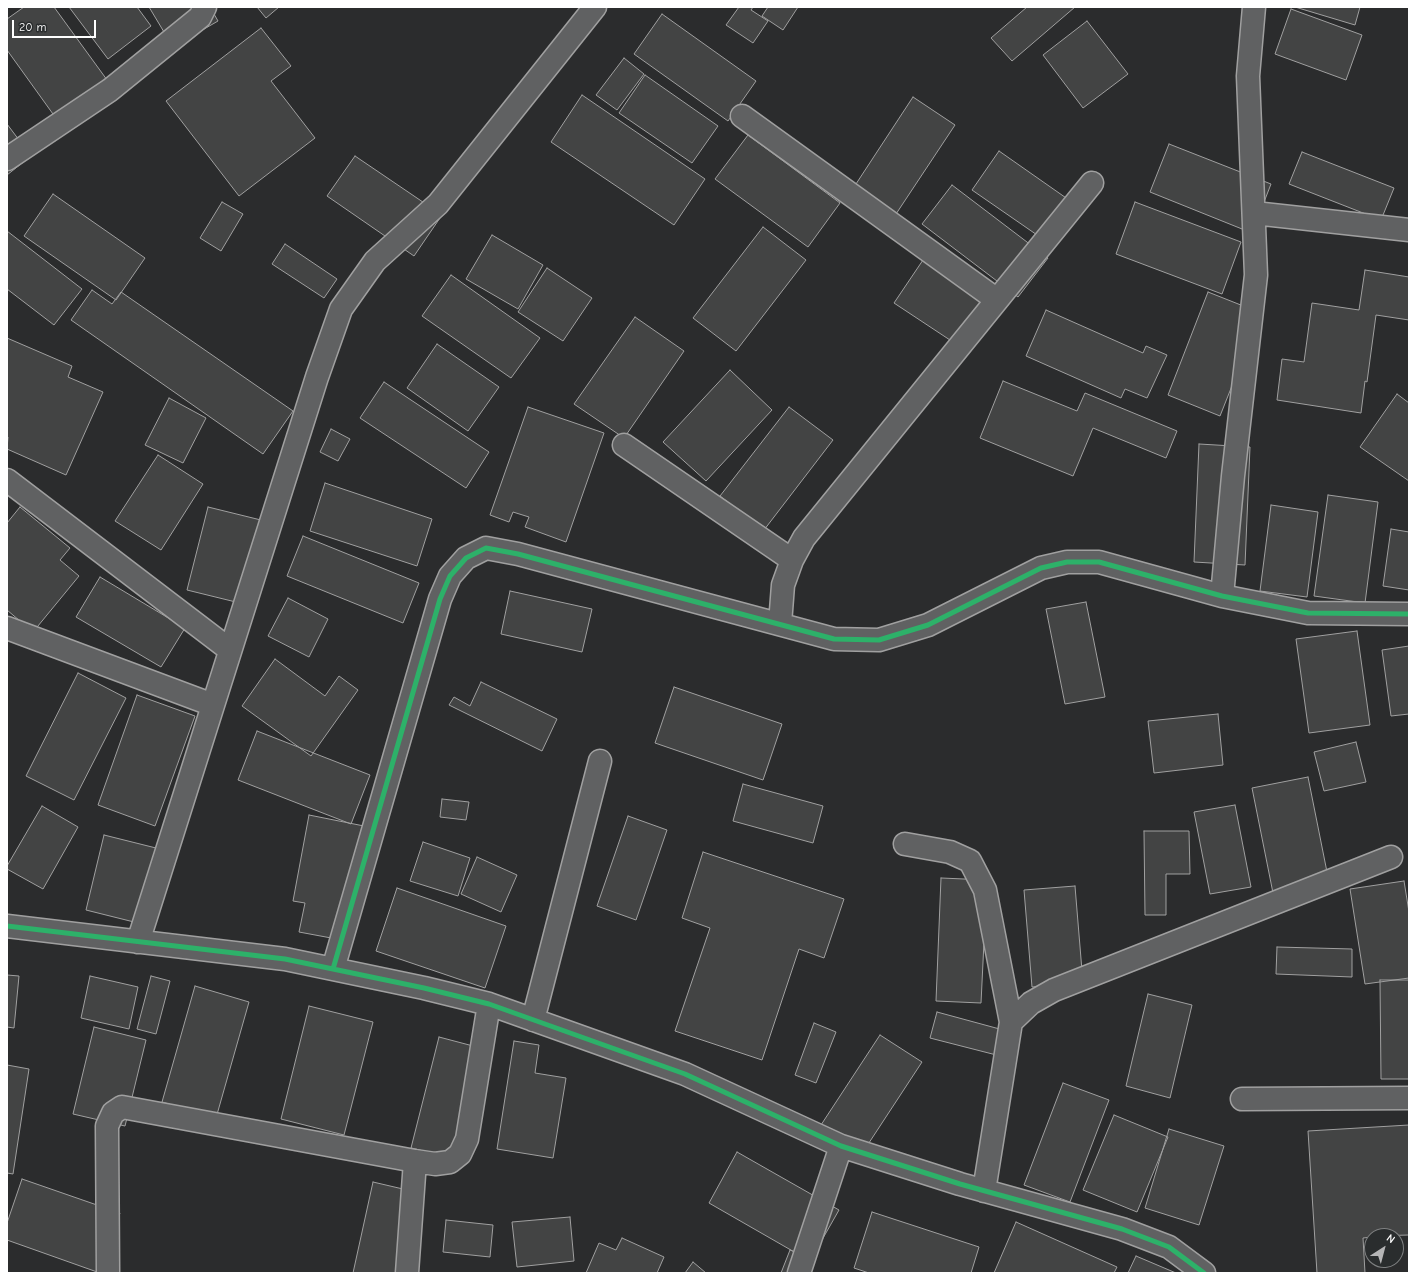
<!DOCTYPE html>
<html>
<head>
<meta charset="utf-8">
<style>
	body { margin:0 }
	#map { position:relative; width:1416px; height:1280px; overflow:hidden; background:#2b2c2d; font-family:"Comic Neue",sans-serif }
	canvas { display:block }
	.frame { position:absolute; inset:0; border:8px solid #fff; pointer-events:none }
	.north { position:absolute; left:1364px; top:1228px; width:40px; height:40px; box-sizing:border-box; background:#2a2d2e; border:1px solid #7f8182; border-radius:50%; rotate:36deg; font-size:11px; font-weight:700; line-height:16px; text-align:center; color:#fff }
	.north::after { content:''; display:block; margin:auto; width:14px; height:18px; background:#b5b5b6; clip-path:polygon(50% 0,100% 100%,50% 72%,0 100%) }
	.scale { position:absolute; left:12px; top:20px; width:84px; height:18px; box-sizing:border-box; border:2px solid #fff; border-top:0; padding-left:5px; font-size:12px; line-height:14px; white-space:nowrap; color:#fff; -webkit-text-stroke:3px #2a2d2e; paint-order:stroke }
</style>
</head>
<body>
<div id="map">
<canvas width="1416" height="1280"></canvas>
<div class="frame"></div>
<div class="north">N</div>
<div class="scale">20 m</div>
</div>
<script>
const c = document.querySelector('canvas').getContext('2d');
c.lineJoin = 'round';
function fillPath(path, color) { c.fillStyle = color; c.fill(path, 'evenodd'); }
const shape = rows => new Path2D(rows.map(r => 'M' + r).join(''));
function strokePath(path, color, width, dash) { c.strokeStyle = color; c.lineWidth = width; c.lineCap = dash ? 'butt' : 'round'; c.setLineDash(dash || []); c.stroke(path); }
const building = shape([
	[24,7,54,7,110,84,58,121,7,50,7,19,24,7],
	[69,7,137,7,151,26,108,59,69,7],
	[149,7,210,7,218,21,173,47,149,7],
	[257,7,279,7,266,18,257,7],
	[739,7,753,7,751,10,768,21,753,43,726,25,739,7],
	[768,7,798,7,783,30,762,16,768,7],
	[1027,7,1075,7,1012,61,991,38,1027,7],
	[1295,7,1360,7,1355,25,1295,7],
	[1291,9,1362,35,1346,80,1275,54,1291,9],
	[662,14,756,81,728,121,634,54,662,14],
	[1087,21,1128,74,1083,108,1043,55,1087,21],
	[261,28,291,66,271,81,315,138,239,196,166,101,261,28],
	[624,58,644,74,617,110,596,95,624,58],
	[645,75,718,126,692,163,619,113,645,75],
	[582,95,705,179,674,225,551,142,582,95],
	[913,97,955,125,896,214,854,187,913,97],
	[7,124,31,156,7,175,7,124],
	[748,135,840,203,808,247,715,179,748,135],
	[1169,144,1271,184,1252,233,1150,192,1169,144],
	[999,151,1079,207,1053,246,972,190,999,151],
	[1302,152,1394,188,1381,220,1289,184,1302,152],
	[355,156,442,215,414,256,327,196,355,156],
	[952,185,1048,258,1018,297,922,224,952,185],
	[53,194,145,258,116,300,24,236,53,194],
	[222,202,243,214,221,251,200,238,222,202],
	[1135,202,1241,242,1222,294,1116,254,1135,202],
	[763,227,806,260,736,351,693,318,763,227],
	[7,231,82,289,54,325,7,289,7,231],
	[492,235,543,265,518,309,466,279,492,235],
	[285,244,337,279,324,298,272,264,285,244],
	[923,260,985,300,956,344,894,303,923,260],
	[547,268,592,298,563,341,518,312,547,268],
	[1365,270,1409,277,1409,320,1376,315,1367,382,1365,381,1361,413,1277,400,1282,359,1304,362,1312,303,1359,310,1365,270],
	[451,275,540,338,511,378,422,316,451,275],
	[92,290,112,304,121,292,293,411,263,454,71,320,92,290],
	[1208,292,1261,313,1220,416,1168,395,1208,292],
	[1046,310,1143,353,1146,346,1167,355,1147,398,1125,389,1121,398,1026,356,1046,310],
	[635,317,684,351,624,438,574,404,635,317],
	[7,338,72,366,68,377,103,392,66,475,7,449,8,437,7,437,7,338],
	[437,344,499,387,468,431,407,388,437,344],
	[730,370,772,410,706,481,663,442,730,370],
	[1003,381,1077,411,1085,393,1177,431,1166,458,1093,428,1073,476,980,438,1003,381],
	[384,382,489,452,466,488,360,418,384,382],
	[1397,394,1409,403,1409,481,1360,447,1397,394],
	[169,398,206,418,183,463,145,445,169,398],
	[528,407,604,433,566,542,525,527,529,517,513,512,509,522,490,515,528,407],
	[789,407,833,440,764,530,720,496,789,407],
	[331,429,350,439,338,461,320,452,331,429],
	[1199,444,1250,447,1245,565,1194,562,1199,444],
	[158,455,203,484,161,550,115,521,158,455],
	[325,483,432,519,417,566,310,531,325,483],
	[1328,495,1378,502,1365,603,1314,596,1328,495],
	[1271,505,1318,512,1307,597,1260,591,1271,505],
	[20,507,70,548,60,560,79,576,33,632,7,610,7,523,20,507],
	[208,507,269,522,248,605,187,590,208,507],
	[1391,529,1409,532,1409,590,1383,586,1391,529],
	[303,536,419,583,403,623,287,576,303,536],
	[100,577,185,628,161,667,76,617,100,577],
	[510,591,592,609,582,652,501,634,510,591],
	[288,598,328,619,309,657,268,636,288,598],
	[1086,602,1105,697,1065,704,1046,609,1086,602],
	[1357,631,1370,725,1309,733,1296,639,1357,631],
	[1409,646,1409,714,1391,716,1382,650,1409,646],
	[275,659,325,696,339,676,358,690,311,756,242,706,275,659],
	[78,673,126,698,74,800,26,776,78,673],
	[481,682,557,719,542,751,449,705,454,697,470,706,481,682],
	[674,687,782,724,763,780,655,743,674,687],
	[137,695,195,716,155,826,98,805,137,695],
	[1218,714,1223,765,1154,773,1148,721,1218,714],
	[257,731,370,775,351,824,238,780,257,731],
	[1356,742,1366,782,1324,791,1314,752,1356,742],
	[1308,777,1330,887,1274,898,1252,788,1308,777],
	[743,784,823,806,813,843,733,821,743,784],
	[442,799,469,802,466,820,440,817,442,799],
	[1235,805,1251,887,1210,894,1194,812,1235,805],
	[42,806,78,827,43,889,7,869,7,866,42,806],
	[309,815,364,826,342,940,299,932,305,903,293,901,309,815],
	[628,816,667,830,636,920,597,906,628,816],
	[1144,831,1189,831,1190,874,1166,874,1166,915,1145,915,1144,831],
	[104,835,160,849,142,924,86,910,104,835],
	[423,842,470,858,458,896,410,881,423,842],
	[703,852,844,899,824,958,799,949,762,1060,675,1031,710,928,682,918,703,852],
	[477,857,517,875,501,912,461,894,477,857],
	[941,878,987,880,981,1003,936,1001,941,878],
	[1404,881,1409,912,1409,978,1365,984,1350,889,1404,881],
	[1075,886,1083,983,1032,987,1024,890,1075,886],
	[397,888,506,926,485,988,376,951,397,888],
	[1277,947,1352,949,1352,977,1276,974,1277,947],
	[7,975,19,976,14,1028,7,1027,7,975],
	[90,976,138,987,129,1029,81,1018,90,976],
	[151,976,170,981,156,1034,137,1029,151,976],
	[1380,980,1409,980,1409,1079,1381,1079,1380,980],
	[195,986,249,1002,216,1118,162,1102,195,986],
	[1148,994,1192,1005,1170,1098,1126,1086,1148,994],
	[309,1006,373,1022,344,1135,281,1119,309,1006],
	[937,1012,1018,1034,1012,1059,930,1038,937,1012],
	[814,1023,836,1032,816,1083,795,1075,814,1023],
	[94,1027,146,1040,125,1126,73,1114,94,1027],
	[880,1035,922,1062,861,1155,819,1128,880,1035],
	[439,1037,492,1051,465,1161,411,1148,439,1037],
	[514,1041,539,1045,535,1073,566,1078,553,1158,497,1149,514,1041],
	[7,1065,29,1069,13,1174,7,1173,7,1065],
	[1063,1083,1109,1100,1070,1202,1024,1185,1063,1083],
	[1114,1115,1168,1137,1137,1212,1083,1190,1114,1115],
	[1409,1125,1409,1235,1372,1236,1372,1237,1363,1238,1365,1273,1317,1273,1308,1131,1409,1125],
	[1169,1129,1224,1146,1199,1225,1145,1208,1169,1129],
	[737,1152,839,1210,810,1261,709,1203,737,1152],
	[22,1179,120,1213,100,1273,7,1240,7,1223,22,1179],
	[373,1182,420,1193,402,1273,353,1273,373,1182],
	[872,1212,979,1247,971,1273,869,1273,854,1268,872,1212],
	[570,1217,574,1261,517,1267,512,1222,570,1217],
	[446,1220,493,1225,490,1257,443,1252,446,1220],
	[1016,1222,1117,1267,1114,1273,994,1273,1016,1222],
	[622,1238,664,1257,657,1273,586,1273,599,1243,616,1250,622,1238],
	[790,1250,807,1257,800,1273,781,1273,790,1250],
	[1136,1256,1176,1273,1128,1273,1136,1256],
	[693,1262,706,1273,685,1273,693,1262]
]);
const street = shape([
	[742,116,997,300],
	[7,159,110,90,200,17,205,7],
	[1254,213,1409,230],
	[624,445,792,560],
	[7,480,230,650],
	[1222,596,1233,476,1256,275,1248,76,1254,7],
	[780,624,783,585,792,560,804,538,1092,183],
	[7,628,213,705],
	[905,844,950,852,970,861,985,890,1011,1022,984,1191],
	[7,926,285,959,424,988,489,1004,685,1074,841,1146,960,1184,1122,1229,1169,1247,1204,1273],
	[138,942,317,377,341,309,375,261,438,204,595,7],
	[333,969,440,599,450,576,466,558,486,548,518,554,834,639,879,640,928,625,1041,568,1067,562,1099,562,1222,596,1308,613,1409,614],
	[533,1020,600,761],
	[1011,1022,1031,1003,1054,990,1391,857],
	[1242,1099,1409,1098],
	[108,1273,107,1126,113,1113,122,1107,415,1161,435,1164,450,1162,460,1154,467,1139,489,1004],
	[407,1273,415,1161],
	[799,1273,841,1146]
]);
const cycleway = shape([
	[7,926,285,959,424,988,489,1004,685,1074,841,1146,960,1184,1122,1229,1169,1247,1204,1273],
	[333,969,440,599,450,576,466,558,486,548,518,554,834,639,879,640,928,625,1041,568,1067,562,1099,562,1222,596,1308,613,1409,614]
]);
fillPath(building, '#434444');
strokePath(building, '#a0a0a0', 1);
strokePath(street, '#a0a0a0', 25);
strokePath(street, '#606162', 22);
strokePath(cycleway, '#2db169', 5);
</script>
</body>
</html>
